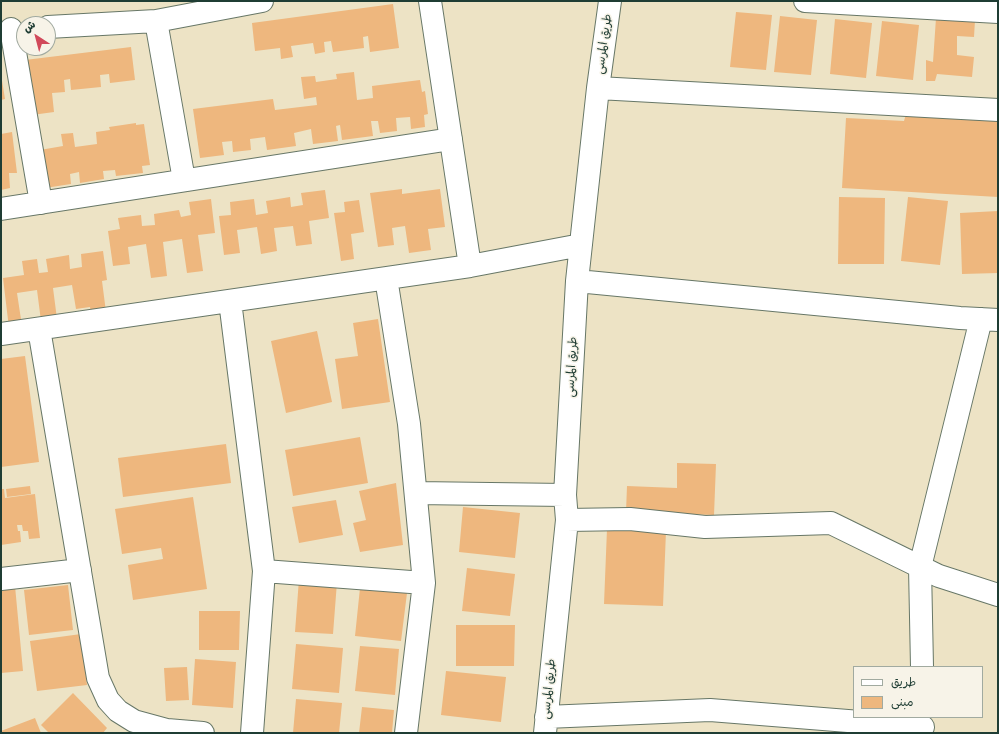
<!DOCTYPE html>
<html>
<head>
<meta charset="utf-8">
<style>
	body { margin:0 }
	#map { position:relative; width:999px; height:734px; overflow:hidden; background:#ede3c5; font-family:Sriracha,"Playpen Sans Arabic",sans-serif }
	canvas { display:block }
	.frame { position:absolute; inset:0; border:2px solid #1f3d34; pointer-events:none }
	.legend { position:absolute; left:853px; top:666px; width:130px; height:52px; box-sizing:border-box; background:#f7f3e8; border:1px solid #a1aaa0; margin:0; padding:5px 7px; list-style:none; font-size:12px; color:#1f3d34 }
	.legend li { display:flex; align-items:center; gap:8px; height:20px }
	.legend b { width:20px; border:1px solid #a1aaa0 }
	.north { position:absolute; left:16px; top:16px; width:40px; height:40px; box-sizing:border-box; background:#f7f3e8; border:1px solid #a1aaa0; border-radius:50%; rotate:324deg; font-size:11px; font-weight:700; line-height:16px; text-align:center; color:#1f3d34 }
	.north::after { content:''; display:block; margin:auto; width:14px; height:18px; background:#d1495b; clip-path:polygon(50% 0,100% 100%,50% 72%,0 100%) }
</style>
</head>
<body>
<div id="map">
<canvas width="999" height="734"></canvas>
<div class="frame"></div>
<ul class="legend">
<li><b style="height:5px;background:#fff"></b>طريق</li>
<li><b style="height:11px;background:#eeb77e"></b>مبنى</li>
</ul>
<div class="north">ش</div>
</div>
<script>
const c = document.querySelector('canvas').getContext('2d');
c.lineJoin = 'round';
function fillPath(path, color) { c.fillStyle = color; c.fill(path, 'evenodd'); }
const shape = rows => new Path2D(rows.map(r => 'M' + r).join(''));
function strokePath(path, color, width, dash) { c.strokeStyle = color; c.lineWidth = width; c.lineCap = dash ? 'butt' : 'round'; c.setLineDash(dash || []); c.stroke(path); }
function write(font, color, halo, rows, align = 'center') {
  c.font = font + ' Sriracha,"Playpen Sans Arabic",sans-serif'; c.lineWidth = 3; c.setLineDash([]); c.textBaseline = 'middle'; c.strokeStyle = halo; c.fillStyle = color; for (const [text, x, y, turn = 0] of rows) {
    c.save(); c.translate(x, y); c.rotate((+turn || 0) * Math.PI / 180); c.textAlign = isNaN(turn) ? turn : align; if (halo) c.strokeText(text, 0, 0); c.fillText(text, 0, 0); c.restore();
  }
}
const building = shape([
	[393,4,399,48,370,52,368,36,363,37,364,48,333,52,331,41,324,42,325,52,315,54,313,43,291,46,293,57,281,59,280,48,255,51,252,23],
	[736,12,772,15,766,70,730,67],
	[780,16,817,20,811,75,774,72],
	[936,18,975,20,974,37,957,36,957,55,974,57,972,77,937,74,935,81,926,81,926,60,933,62],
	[835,19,872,23,866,78,830,74],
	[882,21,919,25,913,80,876,76],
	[131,47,135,80,110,83,109,74,100,75,101,87,71,90,70,79,64,80,65,92,52,93,54,112,32,115,25,60],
	[354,72,357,100,373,98,372,86,420,80,422,92,425,91,428,114,424,115,425,127,411,129,410,117,396,118,397,131,380,133,378,121,371,121,373,136,342,140,340,125,336,126,338,141,313,144,311,129,294,133,296,146,267,150,265,137,250,139,251,150,233,152,232,141,222,142,224,155,200,158,193,109,273,99,275,110,317,105,316,97,304,99,301,77,315,76,316,82,337,79,336,74],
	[1,74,5,99,1,100],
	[906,114,998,118,998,197,842,188,846,118,904,121],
	[136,123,136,125,144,124,150,165,142,166,143,173,116,176,115,170,103,171,104,179,80,183,79,172,70,174,71,184,45,188,40,150,63,146,61,134,73,133,75,147,97,144,96,132,110,130,109,127],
	[12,132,17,173,9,173,10,188,1,190,1,134],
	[402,189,402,194,440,189,445,227,428,229,431,250,409,253,405,226,392,228,394,245,378,247,370,193],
	[325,190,329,218,309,221,312,244,296,246,293,226,274,228,277,251,261,254,257,227,237,230,240,253,224,255,219,216,231,215,230,202,254,199,256,215,268,213,266,201,290,197,291,207,303,205,301,193],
	[839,197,885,198,884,264,838,264],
	[908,197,948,201,940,265,901,261],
	[211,199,215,233,198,235,203,271,187,273,182,239,163,242,167,276,151,278,146,244,128,247,130,264,113,266,108,231,120,229,118,218,141,215,142,226,155,225,154,214,179,210,181,217,191,215,189,202],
	[359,200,364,232,351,234,354,259,341,261,334,213,345,212,344,202],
	[998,211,998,273,962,274,960,213],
	[103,251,107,280,102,281,106,312,91,314,90,307,76,309,72,285,53,288,57,319,41,321,37,290,17,293,22,326,9,328,3,278,24,275,22,261,37,259,39,273,48,272,46,259,69,255,70,269,82,267,81,254],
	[378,319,390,402,342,409,335,359,358,356,353,323],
	[317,331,332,402,286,413,271,341],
	[25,356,39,462,1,467,1,359],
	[360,437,368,483,293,496,285,450],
	[226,444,231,483,123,497,118,458],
	[677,463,716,464,714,515,626,512,627,486,677,488],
	[396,483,403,545,360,552,353,523,366,520,359,491],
	[30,486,31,494,7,497,6,489],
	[1,489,4,489,5,498,35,494,40,538,29,539,28,531,23,531,22,525,17,525,18,531,20,531,21,542,1,545],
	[193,497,207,589,133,600,128,565,163,559,161,548,122,554,115,509],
	[336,500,343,535,299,543,292,507],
	[463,507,520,513,515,558,459,552],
	[607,529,666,531,663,606,604,604],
	[467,568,515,574,510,616,462,611],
	[299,579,337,582,333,634,295,632],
	[68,585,73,630,29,635,24,590],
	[15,586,23,671,1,673,1,587],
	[360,588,407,593,401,641,355,636],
	[199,611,240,611,239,650,199,650],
	[456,625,515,625,514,666,456,666],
	[81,634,87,685,37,691,30,641],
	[296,644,343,648,339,693,292,689],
	[360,646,399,649,395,695,355,691],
	[195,659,236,662,233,708,192,705],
	[187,667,189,700,166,701,164,668],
	[446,671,506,677,501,722,441,715],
	[73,693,107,728,103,733,49,733,41,725],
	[296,699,342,703,339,733,293,733],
	[362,707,394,710,392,733,359,733],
	[35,718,41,733,1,733,1,731]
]);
const street = shape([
	[430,1,470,266],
	[805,1,998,12],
	[156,21,184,180],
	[48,27,156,21,262,1],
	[11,29,41,203],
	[598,88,998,110],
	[1,209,451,139],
	[386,278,409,424,424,583,406,733],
	[577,281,960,318,998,320],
	[230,301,264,571,252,733],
	[39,329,98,678,108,700,118,711,134,721,167,730,203,733],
	[1,334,470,266,581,245],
	[416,493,565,495],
	[567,520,630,519,705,527,831,523,939,576,998,595],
	[264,571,424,583],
	[1,579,80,570],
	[922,667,920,567,981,319],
	[546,717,710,710,923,727],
	[545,733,567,520,565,495,577,281,598,88,610,1]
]);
const streetNames = [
	["طريق المرسى",604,44,-82],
	["طريق المرسى",572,367,-87],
	["طريق المرسى",549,689,-84]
];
fillPath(building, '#eeb77e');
strokePath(street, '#677767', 24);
strokePath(street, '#fff', 22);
write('12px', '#1f3d34', '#f7f3e8', streetNames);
</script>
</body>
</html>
